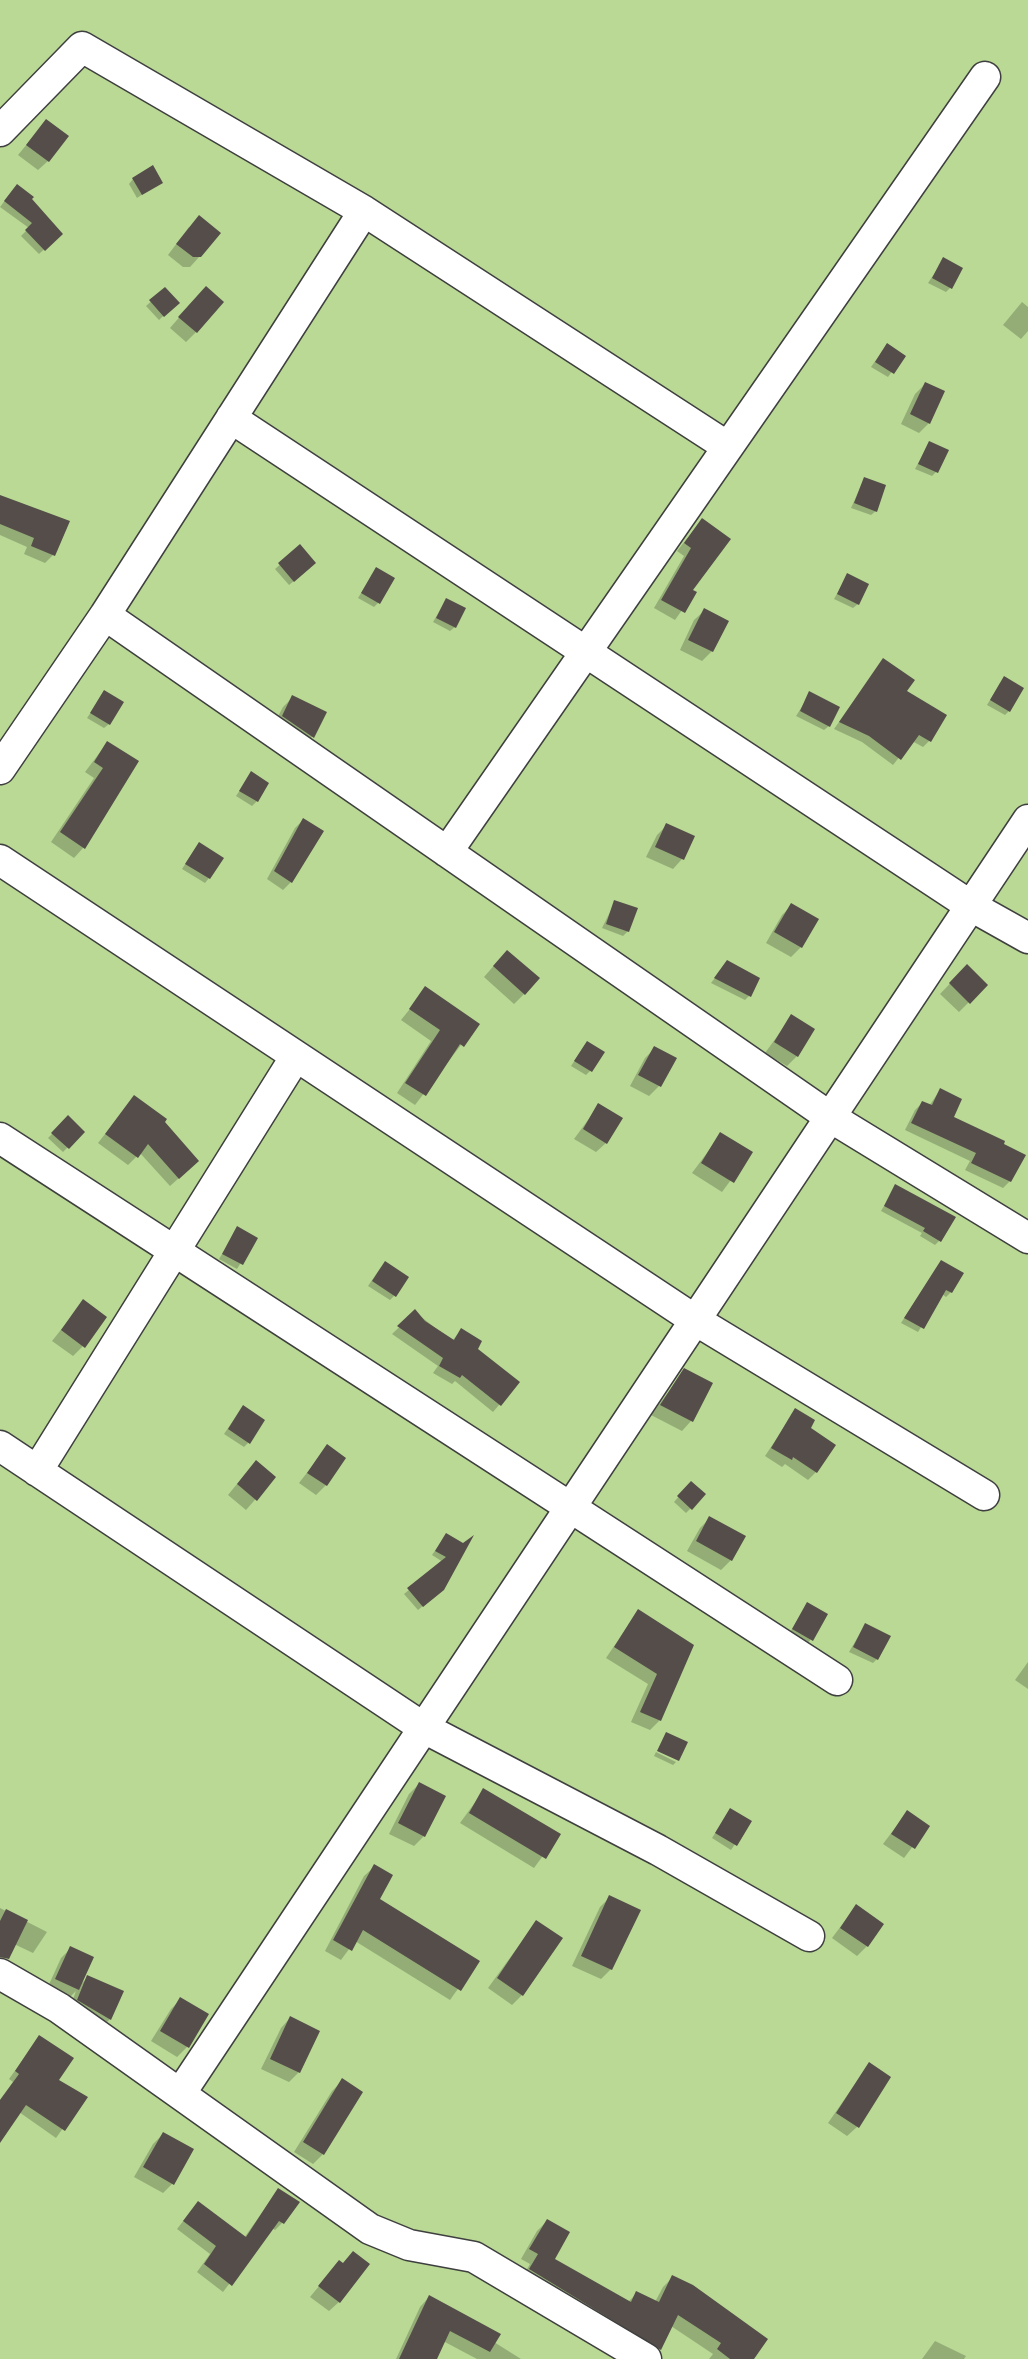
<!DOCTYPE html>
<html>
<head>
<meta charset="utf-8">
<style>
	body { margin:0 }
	canvas { display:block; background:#fffaec }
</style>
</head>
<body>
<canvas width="1028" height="2359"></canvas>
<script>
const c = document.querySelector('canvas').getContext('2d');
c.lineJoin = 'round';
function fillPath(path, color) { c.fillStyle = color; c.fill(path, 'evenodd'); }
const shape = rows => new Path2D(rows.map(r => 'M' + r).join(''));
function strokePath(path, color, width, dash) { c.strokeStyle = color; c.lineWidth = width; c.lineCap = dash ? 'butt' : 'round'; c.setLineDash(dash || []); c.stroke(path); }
const forest = shape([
	[0,0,1028,0,1028,2359,0,2359]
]);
const shadow = shape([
	[46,121,48,161,38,170,18,155],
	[133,179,161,182,137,198,129,184],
	[12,191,29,199,61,234,39,254,21,236,29,228,0,207],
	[189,227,200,256,190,267,183,267,168,255],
	[944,259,950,288,946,292,928,283],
	[165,289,177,303,159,320,146,306],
	[196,298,196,332,186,342,170,328],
	[1022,302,1028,307,1028,331,1021,339,1003,325],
	[883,350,903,356,888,377,871,367],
	[925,384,929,423,919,433,901,424,915,394],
	[929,443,936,472,932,476,915,469],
	[864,479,876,511,871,515,851,508],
	[0,497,53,555,45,563,24,554,27,547,0,535],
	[702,520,691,591,694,593,675,620,654,608,684,556,677,551],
	[300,547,310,568,289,585,275,569],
	[376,569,378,603,374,607,358,598],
	[847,576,858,604,853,608,834,599],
	[446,600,455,627,450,631,433,622],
	[704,611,726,622,712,651,702,661,680,650,694,620],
	[883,660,905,692,930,740,923,747,912,741,893,765,862,742,834,729],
	[1000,683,1009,711,1005,715,987,705],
	[104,693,109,724,104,728,87,718],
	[810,694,829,726,824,730,796,716],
	[293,697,324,713,312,737,303,747,273,726,283,707],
	[107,743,136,762,83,848,74,858,51,842,94,778,85,772],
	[251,774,257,801,252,806,236,796],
	[303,820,291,882,283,890,267,879,295,828],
	[667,825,682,859,673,869,646,857,657,835],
	[195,849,209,878,205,883,182,869],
	[615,902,628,931,623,936,602,928],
	[792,905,801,947,791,957,766,943,782,915],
	[497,962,524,994,514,1004,484,977],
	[727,962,749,996,745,1000,711,983],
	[967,966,986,985,959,1012,940,994],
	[426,989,477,1024,415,1105,397,1093,431,1041,401,1020],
	[792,1016,797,1056,787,1066,765,1053],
	[583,1048,590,1071,586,1075,571,1066],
	[655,1048,674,1059,659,1086,649,1096,630,1086,645,1058],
	[940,1090,952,1117,1010,1181,1003,1188,965,1170,970,1161,905,1130,915,1110,922,1103,929,1106],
	[134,1097,188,1170,170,1186,140,1153,128,1165,98,1143],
	[599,1105,606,1143,596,1152,574,1139],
	[68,1118,83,1132,63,1152,48,1138],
	[721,1134,751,1153,722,1192,692,1173],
	[896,1186,939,1241,935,1245,920,1236,922,1233,881,1211],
	[238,1228,255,1239,237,1269,219,1259],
	[941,1262,951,1292,946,1297,942,1294,918,1332,901,1323],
	[381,1267,394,1296,390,1300,368,1286],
	[83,1302,83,1346,73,1356,52,1341],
	[415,1312,452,1341,461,1330,475,1349,518,1383,493,1412,455,1381,452,1384,433,1373,438,1366,392,1334],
	[685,1370,691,1421,682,1431,651,1415],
	[795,1411,808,1428,816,1472,808,1480,785,1464,782,1467,765,1456],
	[239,1412,248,1443,244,1447,224,1434],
	[327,1447,326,1485,316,1495,299,1483],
	[246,1473,274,1478,246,1510,228,1495],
	[691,1483,704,1495,686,1513,674,1502],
	[710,1518,731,1560,721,1570,687,1551,700,1528],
	[446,1535,463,1545,437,1594,418,1610,404,1594,443,1562,432,1555],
	[807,1604,826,1614,807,1645,789,1634],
	[638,1611,692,1645,660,1720,650,1730,631,1722,648,1684,606,1658],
	[865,1625,877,1659,873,1663,849,1652],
	[1028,1662,1028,1689,1015,1680],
	[656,1752,676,1762,673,1765,654,1756],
	[419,1784,424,1836,414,1846,389,1834,409,1794],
	[484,1790,558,1835,534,1868,460,1823],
	[730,1810,750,1822,731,1850,712,1838],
	[907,1812,928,1826,904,1858,883,1844],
	[374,1867,378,1899,477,1962,450,2000,355,1941,341,1960,325,1951,364,1876],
	[610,1897,611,1969,601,1979,572,1966,600,1907],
	[856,1906,867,1946,857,1956,832,1938],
	[0,1908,47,1932,33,1953,14,1944,0,1965],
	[536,1922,522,1995,512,2005,488,1988],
	[71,1948,80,1985,88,1977,110,2019,100,2029,69,2010,76,1991,68,1999,47,1989,61,1958],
	[181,1999,207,2015,187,2047,177,2057,151,2041,171,2009],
	[290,2018,299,2072,289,2082,261,2069,281,2028],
	[39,2037,57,2080,85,2097,56,2138,19,2112,0,2132,0,2100,13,2082,9,2079],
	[869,2064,857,2127,847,2136,828,2123],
	[342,2081,361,2093,323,2154,313,2164,294,2152,332,2091],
	[163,2134,172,2184,163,2193,134,2177,153,2144],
	[278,2190,282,2223,275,2230,272,2228,223,2292,197,2272,210,2254,177,2229,191,2211,244,2238],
	[547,2221,553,2260,628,2302,637,2293,655,2302,663,2287,673,2277,751,2359,709,2359,713,2354,671,2326,659,2349,650,2359,521,2280,530,2264,521,2259,537,2231],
	[339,2262,342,2265,339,2302,329,2311,310,2297],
	[429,2297,494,2342,521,2359,477,2359,443,2341,433,2359,396,2359,420,2307],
	[935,2341,966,2356,964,2359,922,2359]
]);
const building = shape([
	[46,119,69,136,49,162,26,145],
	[153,165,163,183,142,195,132,178],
	[17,184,34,197,32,199,63,234,45,251,25,230,32,223,4,201],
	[199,215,221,233,201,257,193,257,176,244],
	[943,257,963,268,952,289,932,278],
	[206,286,224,302,197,333,178,317],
	[165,287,180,303,164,317,149,300],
	[887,343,906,356,894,374,875,362],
	[925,382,945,391,930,424,910,414],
	[929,441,949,450,938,473,918,464],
	[864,477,886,485,877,512,854,503],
	[0,495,70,521,55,556,31,546,34,538,0,524],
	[702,518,731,539,693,590,697,592,685,613,661,600,691,548,684,543],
	[300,544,316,563,294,582,278,563],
	[376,567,395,578,380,604,361,593],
	[847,573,869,584,859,605,837,594],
	[446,598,466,608,456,628,436,618],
	[704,608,729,621,713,652,688,640],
	[883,658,915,680,907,691,947,715,931,742,919,735,901,760,869,736,839,722],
	[1004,676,1024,688,1010,712,990,700],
	[104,690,124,702,110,725,90,713],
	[809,691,840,707,830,727,800,711],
	[292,695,327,712,314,738,282,716],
	[107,741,139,761,85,849,60,832,103,768,94,762],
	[251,771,269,783,258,802,239,791],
	[303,818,324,831,292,883,274,871],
	[666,823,695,836,684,860,655,847],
	[199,842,224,858,210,879,185,864],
	[614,900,638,908,629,932,606,924],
	[791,903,819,919,802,948,774,932],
	[507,950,540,978,525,995,493,966],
	[727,960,760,978,751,997,714,978],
	[967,964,988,985,970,1004,949,983],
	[425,986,480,1024,464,1047,460,1044,426,1096,405,1083,440,1030,409,1009],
	[791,1014,815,1029,798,1057,774,1042],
	[587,1041,605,1052,592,1072,574,1061],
	[654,1046,677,1058,661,1087,638,1075],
	[940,1088,962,1099,954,1117,1005,1141,1004,1144,1026,1155,1011,1182,971,1163,976,1153,911,1123,922,1101,932,1105],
	[134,1095,167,1119,165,1122,199,1161,179,1179,148,1144,138,1158,105,1134],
	[598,1103,623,1118,607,1144,583,1129],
	[68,1115,85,1132,69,1149,51,1133],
	[720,1132,753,1152,734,1183,701,1163],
	[895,1184,956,1217,941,1242,923,1231,925,1228,884,1206],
	[237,1226,258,1238,243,1265,222,1254],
	[941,1260,964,1273,952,1293,946,1290,924,1329,904,1318],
	[385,1261,409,1277,396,1297,372,1281],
	[83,1299,107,1317,85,1348,61,1330],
	[415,1309,425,1321,454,1340,461,1328,482,1341,478,1349,520,1382,501,1406,462,1375,460,1378,439,1366,443,1358,397,1326],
	[684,1368,713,1383,693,1422,660,1405],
	[243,1405,265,1420,250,1444,228,1429],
	[795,1408,815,1420,811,1428,836,1445,817,1473,793,1457,792,1460,771,1448],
	[327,1444,346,1458,327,1486,307,1473],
	[256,1460,276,1477,257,1501,237,1484],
	[691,1481,706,1494,692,1510,677,1496],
	[709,1516,746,1536,732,1561,696,1541],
	[446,1533,463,1543,474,1535,444,1590,423,1607,407,1588,446,1557,435,1551],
	[807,1602,828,1614,813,1641,792,1629],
	[638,1609,694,1645,661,1721,640,1712,657,1674,614,1647],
	[865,1623,891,1636,878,1660,853,1647],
	[666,1732,688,1742,679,1761,657,1751],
	[419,1782,446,1796,425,1837,398,1823],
	[483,1788,561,1834,546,1859,469,1813],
	[730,1808,752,1821,737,1846,715,1833],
	[907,1810,930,1826,915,1849,891,1834],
	[374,1864,393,1875,380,1899,480,1961,461,1991,363,1930,352,1951,333,1940],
	[609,1895,641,1910,612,1970,581,1956],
	[856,1904,884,1924,868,1947,840,1928],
	[6,1909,28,1920,9,1959,0,1957,0,1921],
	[536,1920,563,1938,523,1996,497,1978],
	[70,1946,94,1957,79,1990,55,1979],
	[87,1975,124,1991,111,2020,77,2000],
	[180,1997,209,2014,189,2048,160,2031],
	[290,2016,320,2031,300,2073,270,2059],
	[39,2035,74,2058,59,2080,88,2097,65,2131,26,2105,0,2143,0,2100,19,2074,15,2071],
	[869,2062,891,2077,859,2128,836,2113],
	[342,2078,363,2092,324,2155,303,2142],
	[163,2132,194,2149,174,2185,143,2167],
	[278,2188,300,2202,284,2224,279,2221,232,2286,204,2264,216,2246,183,2221,198,2201,246,2237],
	[547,2219,570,2232,555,2259,631,2302,636,2291,659,2302,672,2275,693,2285,768,2339,754,2359,730,2359,717,2349,721,2343,678,2315,661,2350,529,2269,538,2254,529,2249],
	[353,2251,370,2264,340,2303,318,2286,339,2260,343,2263],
	[429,2295,501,2334,490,2352,450,2331,437,2359,399,2359]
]);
const minor = shape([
	[0,131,82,47,364,211,105,615,0,769],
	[364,211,728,447,447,852],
	[231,418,971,906,1028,938],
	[728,447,985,77],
	[105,615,830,1117,1028,1238],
	[0,860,695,1320,984,1495],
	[0,1138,837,1680],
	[0,1446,424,1728,658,1850,809,1936],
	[37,1471,296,1056],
	[0,1974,59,2008,370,2229,409,2245,474,2257,646,2359],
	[180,2094,1028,820]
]);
fillPath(forest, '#b9d995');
fillPath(shadow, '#0003');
fillPath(building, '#554d49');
strokePath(minor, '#3f3f3f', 33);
strokePath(minor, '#fff', 30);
</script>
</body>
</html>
